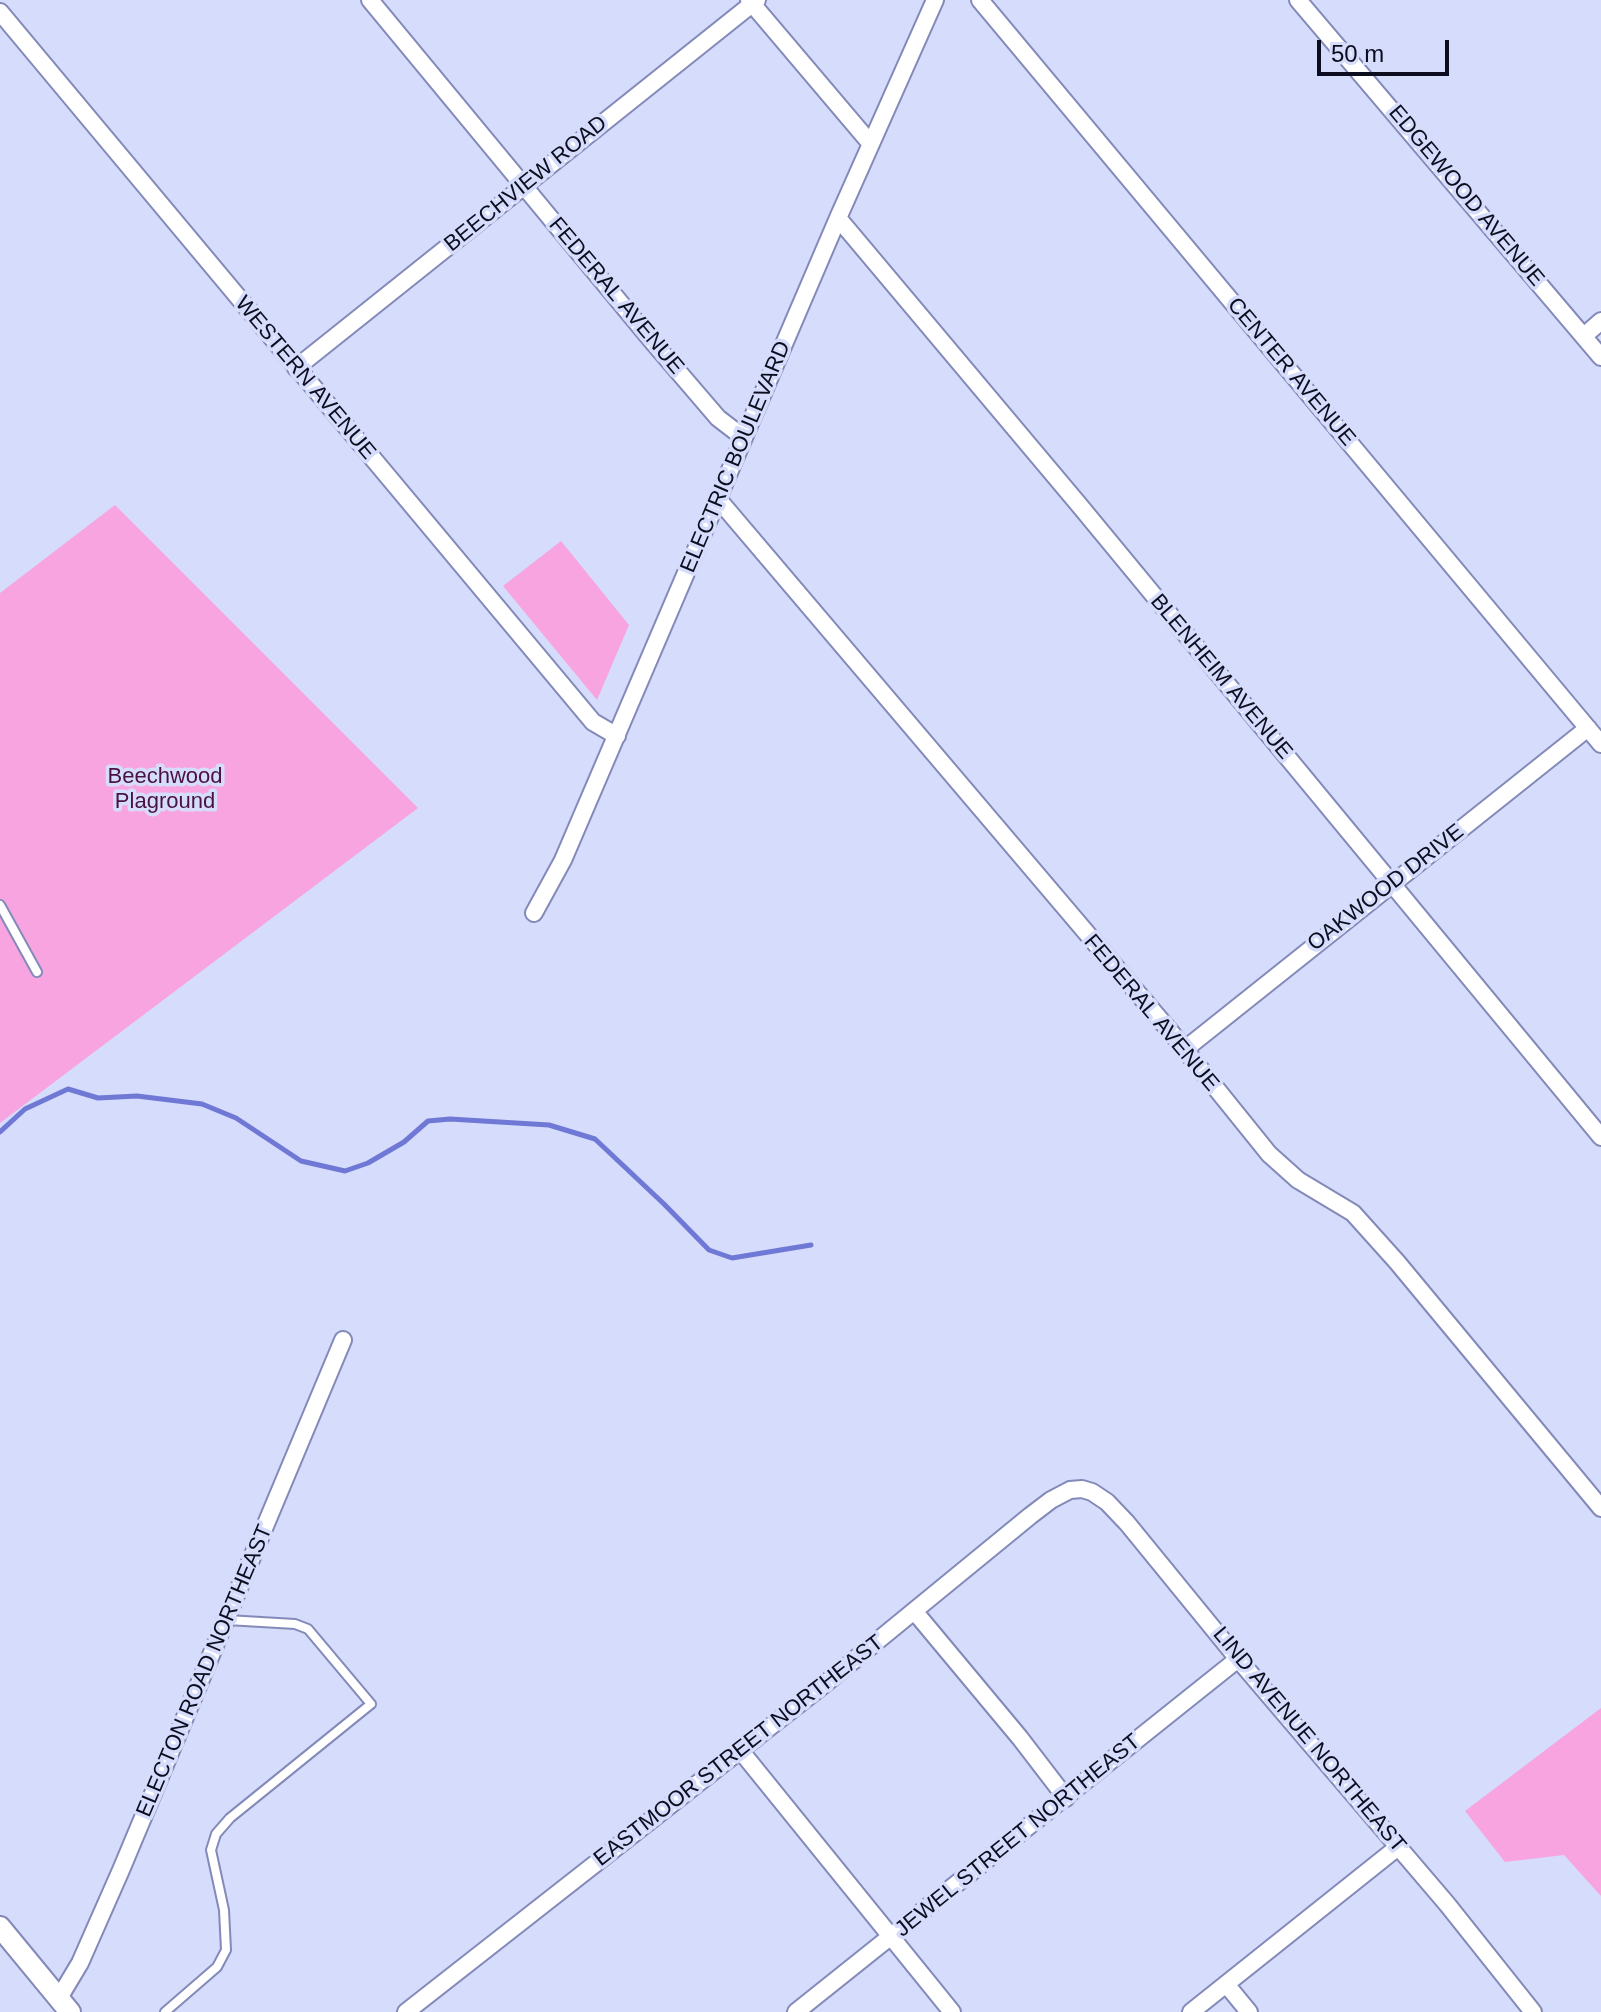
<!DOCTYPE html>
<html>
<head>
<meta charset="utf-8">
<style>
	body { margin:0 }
	#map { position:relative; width:1601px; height:2012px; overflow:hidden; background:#d6dcfb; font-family:Helvetica,sans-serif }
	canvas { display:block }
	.scale { position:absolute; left:1317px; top:40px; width:132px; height:36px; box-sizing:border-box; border:4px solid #0c0e1f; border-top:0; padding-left:10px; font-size:24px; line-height:28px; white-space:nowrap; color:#0c0e1f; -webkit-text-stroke:6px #d6dcfb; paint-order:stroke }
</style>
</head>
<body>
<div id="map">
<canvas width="1601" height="2012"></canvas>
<div class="scale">50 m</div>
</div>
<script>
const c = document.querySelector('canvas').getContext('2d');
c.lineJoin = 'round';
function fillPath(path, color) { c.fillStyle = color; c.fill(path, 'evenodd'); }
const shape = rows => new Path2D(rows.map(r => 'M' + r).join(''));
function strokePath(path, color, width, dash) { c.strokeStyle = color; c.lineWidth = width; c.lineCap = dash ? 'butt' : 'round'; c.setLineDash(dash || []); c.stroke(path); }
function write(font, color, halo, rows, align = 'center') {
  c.font = font + ' Helvetica,sans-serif'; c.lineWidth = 7; c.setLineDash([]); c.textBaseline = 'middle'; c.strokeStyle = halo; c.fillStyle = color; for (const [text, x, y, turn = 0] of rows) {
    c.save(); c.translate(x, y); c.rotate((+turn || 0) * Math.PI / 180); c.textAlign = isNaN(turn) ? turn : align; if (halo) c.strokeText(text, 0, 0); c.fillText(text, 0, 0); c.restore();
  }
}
const green = shape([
	[115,505,418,808,0,1123,0,593],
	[561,541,629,625,597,700,503,586],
	[1601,1708,1601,1896,1564,1855,1505,1862,1465,1811]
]);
const stream = shape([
	[0,1132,25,1109,68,1089,98,1098,137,1096,202,1104,236,1118,301,1161,345,1171,368,1163,404,1142,428,1121,450,1119,549,1125,595,1139,664,1204,709,1250,732,1258,811,1245]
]);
const service = shape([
	[0,905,37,972],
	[165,2012,217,1967,226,1950,224,1910,211,1850,216,1834,230,1818,371,1704,308,1629,295,1624,227,1620]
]);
const minor = shape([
	[370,0,652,341,718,418,744,438],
	[749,0,871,144],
	[980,0,1601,744],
	[1298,0,1601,357],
	[0,12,593,722,617,736],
	[838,218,1080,506,1601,1137],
	[1584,336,1601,321],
	[296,368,757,0],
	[718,499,1169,1030,1269,1154,1298,1180,1353,1213,1397,1262,1601,1508],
	[534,913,563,860,838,218,935,0],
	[1184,1050,1588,728],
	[915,1612,1020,1738,1066,1798],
	[740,1750,952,2012],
	[1226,1984,1249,2012],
	[59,1998,80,1963,121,1870,343,1340],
	[406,2012,826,1683,1030,1516,1051,1500,1070,1490,1082,1489,1092,1492,1107,1502,1127,1523,1238,1659,1447,1904,1533,2012],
	[796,2012,1238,1659],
	[1191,2012,1398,1847]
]);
const tertiary = shape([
	[0,1927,70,2012]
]);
const streetNames = [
	["BEECHVIEW ROAD",526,184,-39],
	["EDGEWOOD AVENUE",1466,196,50],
	["FEDERAL AVENUE",616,296,50],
	["CENTER AVENUE",1291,372,50],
	["WESTERN AVENUE",305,378,50],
	["ELECTRIC BOULEVARD",736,457,-67],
	["BLENHEIM AVENUE",1221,677,50],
	["OAKWOOD DRIVE",1386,888,-38],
	["FEDERAL AVENUE",1151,1013,50],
	["ELECTON ROAD NORTHEAST",205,1671,-67],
	["LIND AVENUE NORTHEAST",1309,1740,50],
	["EASTMOOR STREET NORTHEAST",739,1751,-38],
	["JEWEL STREET NORTHEAST",1018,1836,-39]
];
const parkNames = [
	["Beechwood",165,777],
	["Plaground",165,802]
];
fillPath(green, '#f7a4e1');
strokePath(stream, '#6f78d5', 5);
strokePath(service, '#838ab9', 12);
strokePath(minor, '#838ab9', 20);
strokePath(tertiary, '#838ab9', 24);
strokePath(service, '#fff', 8);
strokePath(minor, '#fff', 16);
strokePath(tertiary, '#fff', 20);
write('22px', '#0c0e1f', '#d6dcfb', streetNames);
write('22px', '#4a123f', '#d6dcfb', parkNames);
</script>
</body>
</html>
